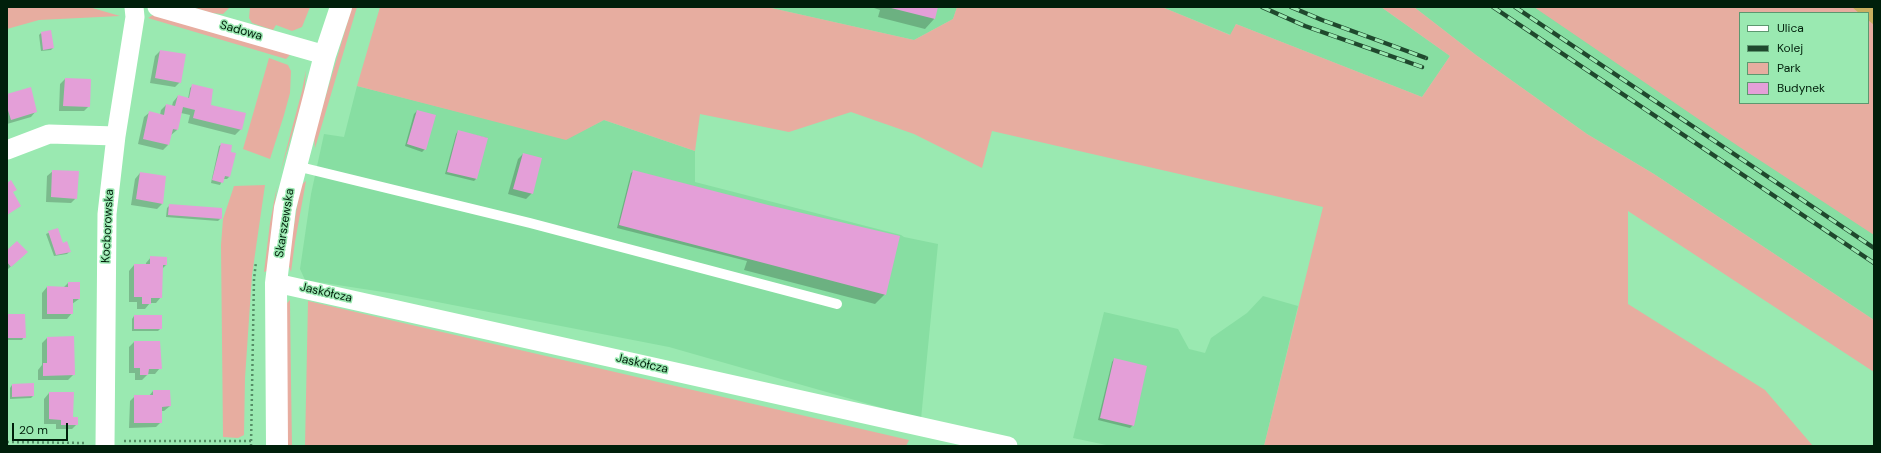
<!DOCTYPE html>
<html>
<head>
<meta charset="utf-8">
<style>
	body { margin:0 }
	#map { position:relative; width:1881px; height:453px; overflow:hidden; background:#9ae9b1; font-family:"DM Sans",sans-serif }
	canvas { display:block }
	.frame { position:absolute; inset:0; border:8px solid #001f0b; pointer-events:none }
	.legend { position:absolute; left:1739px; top:12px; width:130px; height:92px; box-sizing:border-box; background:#9ae9b1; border:1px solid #5c986f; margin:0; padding:5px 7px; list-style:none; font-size:12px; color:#001f0b }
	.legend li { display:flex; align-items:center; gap:8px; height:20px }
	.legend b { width:20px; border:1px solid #5c986f }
	.scale { position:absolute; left:12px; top:423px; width:56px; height:18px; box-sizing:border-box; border:2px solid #001f0b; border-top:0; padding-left:5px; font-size:12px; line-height:14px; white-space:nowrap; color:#001f0b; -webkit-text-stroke:3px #9ae9b1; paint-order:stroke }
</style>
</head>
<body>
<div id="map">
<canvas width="1881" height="453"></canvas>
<div class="frame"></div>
<ul class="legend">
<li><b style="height:5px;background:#fff"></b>Ulica</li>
<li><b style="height:5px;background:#1f482d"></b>Kolej</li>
<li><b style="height:11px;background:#e7ada0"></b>Park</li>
<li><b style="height:11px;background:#e49fd8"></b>Budynek</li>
</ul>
<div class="scale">20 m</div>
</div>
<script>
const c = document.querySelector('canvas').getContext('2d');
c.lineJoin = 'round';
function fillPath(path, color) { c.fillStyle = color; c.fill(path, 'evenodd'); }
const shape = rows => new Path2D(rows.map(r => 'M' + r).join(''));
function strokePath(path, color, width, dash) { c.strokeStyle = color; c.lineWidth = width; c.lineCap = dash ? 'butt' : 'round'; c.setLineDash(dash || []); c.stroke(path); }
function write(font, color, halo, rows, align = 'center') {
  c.font = font + ' "DM Sans",sans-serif'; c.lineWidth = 3; c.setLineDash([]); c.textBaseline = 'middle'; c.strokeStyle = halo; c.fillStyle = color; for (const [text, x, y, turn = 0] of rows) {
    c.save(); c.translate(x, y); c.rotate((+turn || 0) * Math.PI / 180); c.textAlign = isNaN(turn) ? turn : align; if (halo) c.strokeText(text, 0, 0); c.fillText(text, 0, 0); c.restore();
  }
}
const built = shape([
	[767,7,957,7,953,19,914,40],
	[1162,7,1381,7,1450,56,1422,97,1236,24,1231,35],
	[1414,7,1550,7,1740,103,1874,221,1874,320,1654,174,1587,134,1476,55],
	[357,86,566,139,604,120,695,151,695,182,901,235,904,237,938,244,921,419,669,347,396,294,305,280,300,269,311,194,324,134,344,137],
	[1263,296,1298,306,1264,446,1111,446,1073,438,1104,312,1178,329,1189,349,1205,353,1211,338,1247,313]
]);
const green = shape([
	[7,7,89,7,120,16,39,20,7,29],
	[192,7,230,7,223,14,211,13],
	[250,7,263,8,310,7,302,27,292,31,276,25,273,30,252,23,249,18],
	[352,7,357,7,315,148,314,136],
	[380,7,767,7,914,40,953,19,957,7,1162,7,1230,35,1236,24,1422,97,1450,56,1381,7,1414,7,1476,55,1587,134,1654,174,1874,320,1874,372,1628,211,1628,304,1765,390,1813,446,1264,446,1323,207,992,131,982,168,914,134,851,112,789,132,700,114,695,151,604,120,566,140,357,86],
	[1534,7,1874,7,1874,235,1738,146],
	[1740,13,1868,13,1868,103,1740,103],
	[153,15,161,15,290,54,289,56,286,59,148,18],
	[269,58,288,65,291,71,290,93,284,115,270,159,243,149],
	[306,70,304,96,280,173,302,91],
	[306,181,295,242,291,272,288,263,299,194,301,185],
	[265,185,252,275,245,378,244,435,238,438,223,437,221,245,223,219,234,186],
	[277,186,267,271,264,272,270,223],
	[290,300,291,380,292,446,287,446,287,303],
	[308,301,909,440,906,446,305,446]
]);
const water = shape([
	[1852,7,1874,7,1874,25,1868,20,1868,13,1859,13]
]);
const shadow = shape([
	[871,7,937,7,934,19,925,29,878,17,880,10],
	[41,33,53,48,51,50,41,51,39,35],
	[160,51,180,82,175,87,150,83,155,56],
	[65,79,90,80,89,106,84,111,59,111,60,84],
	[193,85,207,104,241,129,235,135,188,123,190,115,181,113,177,130,171,135,168,145,163,150,138,144,144,117,150,112,160,115,161,110,166,105,172,106,173,102,178,96,188,99,190,88],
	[7,95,36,111,31,117,7,124],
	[417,111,425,149,422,152,405,146,414,114],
	[458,131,487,138,476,179,474,181,445,174,456,134],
	[222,144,229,153,235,154,229,177,227,179,223,179,220,185,211,183,219,146],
	[523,154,532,193,526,199,508,194,518,159],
	[53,171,76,198,71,203,46,202,47,176],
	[634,171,769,206,885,294,875,304,744,270,747,261,617,228,631,173],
	[140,173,162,204,157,209,131,205,135,179],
	[170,205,221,218,218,221,166,217,167,208],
	[57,229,62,244,70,251,67,254,54,256,46,234],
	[7,251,27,252,8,269,7,267],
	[151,257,166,258,166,265,162,269,161,297,156,303,150,303,145,309,137,309,137,302,129,302,129,271,134,265,146,265,146,263],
	[68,283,79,299,72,304,72,313,67,319,42,319,42,293,47,287,63,288],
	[7,315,24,337,22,340,7,340],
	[134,316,161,328,158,331,132,331,132,319],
	[47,338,74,374,68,380,38,380,38,370,42,365,42,343],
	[134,342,160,368,155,374,148,374,142,380,135,380,135,373,129,373,129,347],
	[1114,359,1133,425,1130,428,1098,420,1112,362],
	[12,385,33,396,31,398,10,399,10,388],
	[153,391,170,406,164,411,161,411,161,422,156,427,129,428,130,401,135,396,149,396],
	[49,393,77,424,72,429,56,429,56,424,44,424,44,399]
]);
const building = shape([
	[887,7,938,7,935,19],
	[51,30,54,48,43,50,41,32],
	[160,50,186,54,181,83,155,78],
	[65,78,91,79,90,107,63,106],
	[192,84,213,89,211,105,246,113,242,130,193,118,195,110,183,107,178,130,173,129,169,145,143,139,149,111,164,115,166,104,175,106,178,95,189,98],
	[31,87,37,112,11,120,7,107,7,94],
	[417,110,436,115,426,150,407,144],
	[458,130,488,138,477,179,447,172],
	[221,143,232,145,231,152,236,153,230,177,225,176,223,183,212,180],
	[523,153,542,158,533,194,513,189],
	[52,170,79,171,77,199,51,197],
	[633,170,768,205,900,236,886,295,619,225],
	[140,172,166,176,163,204,136,199],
	[11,180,17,190,13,192,21,206,7,215,7,183],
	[169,204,222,208,222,219,168,215],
	[58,228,63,243,67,241,71,252,56,255,48,231],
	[17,241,28,252,11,267,7,262,7,250],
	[150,256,167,257,167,265,163,265,162,298,151,298,151,304,142,304,142,297,134,297,134,264,150,264],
	[68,282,80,282,80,299,73,299,73,314,47,314,47,286,68,287],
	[7,314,25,314,26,338,7,338],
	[134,315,162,315,162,329,134,329],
	[74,336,75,375,43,376,43,363,47,363,47,337],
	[134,341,160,341,162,369,149,369,148,375,140,375,140,368,134,368],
	[1114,358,1147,366,1134,426,1100,418],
	[34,383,34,396,12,397,12,384],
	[153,390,170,390,171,406,162,407,162,423,134,423,134,395,153,395],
	[49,392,74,392,73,417,78,417,78,425,61,425,61,420,49,419]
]);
const path = shape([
	[124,441,252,441],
	[7,442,86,443],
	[251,446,254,279,256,262]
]);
const service = shape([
	[296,166,530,223,837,304]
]);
const minor = shape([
	[157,7,325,55],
	[7,150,49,134,116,136],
	[276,283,1008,446],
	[105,446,107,214,116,136,135,17,134,7]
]);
const secondary = shape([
	[277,446,276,283,285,208,325,55,341,7]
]);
const rail = shape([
	[1262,7,1305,26,1422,67],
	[1291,7,1322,20,1426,58],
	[1493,7,1874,263],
	[1515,7,1874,248]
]);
const streetNames = [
	["Sadowa",241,31,16],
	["Skarszewska",285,223,-81],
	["Kocborowska",108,226,-87],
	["Jaskółcza",326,293,13],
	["Jaskółcza",642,364,13]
];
fillPath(built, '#87dea2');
fillPath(green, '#e7ada0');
fillPath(water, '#c9b060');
fillPath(shadow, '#0003');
fillPath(building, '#e49fd8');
strokePath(path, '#558e66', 2.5, [2, 3]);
strokePath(service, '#fff', 10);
strokePath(minor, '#fff', 19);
strokePath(secondary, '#fff', 22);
strokePath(rail, '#1f482d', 4.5);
strokePath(rail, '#9ae9b1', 3, [9]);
write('12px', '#001f0b', '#9ae9b1', streetNames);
</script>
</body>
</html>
